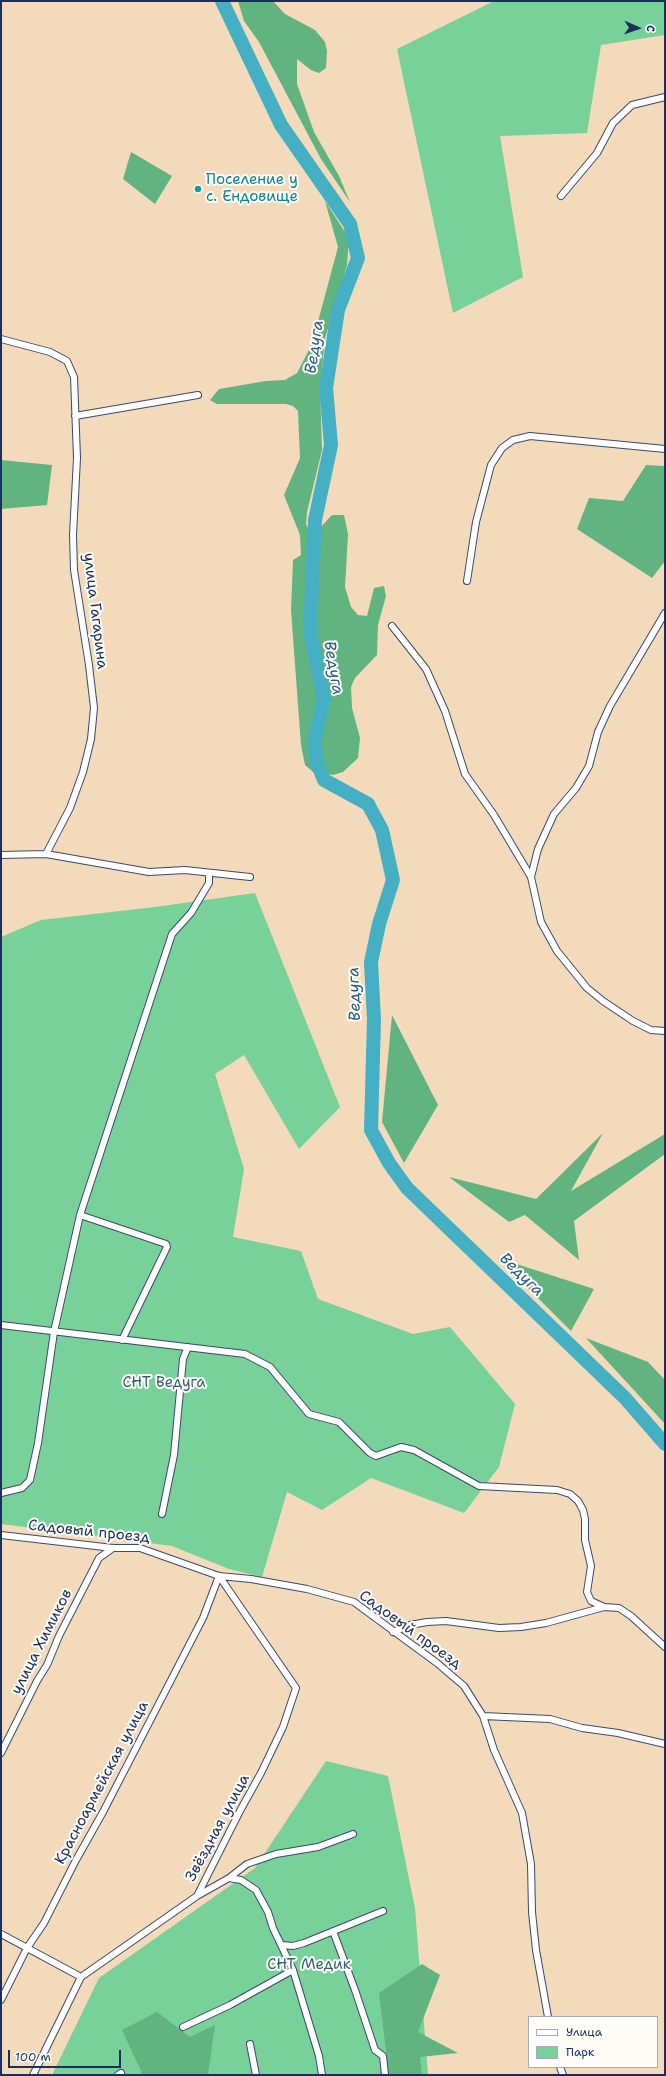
<!DOCTYPE html>
<html>
<head>
<meta charset="utf-8">
<style>
	body { margin:0 }
	#map { position:relative; width:666px; height:2076px; overflow:hidden; background:#f3daba; font-family:"Shantell Sans",sans-serif }
	canvas { display:block }
	.frame { position:absolute; inset:0; border:2px solid #1b2f5e; pointer-events:none }
	.legend { position:absolute; left:528px; top:2016px; width:130px; height:52px; box-sizing:border-box; background:#fdfcf7; border:1px solid #a3aaba; margin:0; padding:5px 7px; list-style:none; font-size:12px; color:#1b2f5e }
	.legend li { display:flex; align-items:center; gap:8px; height:20px }
	.legend b { width:20px; border:1px solid #a3aaba }
	.north { position:absolute; left:618px; top:8px; width:40px; height:40px; -webkit-text-stroke:3px #fdfcf7; paint-order:stroke; rotate:92deg; font-size:11px; font-weight:700; line-height:16px; text-align:center; color:#1b2f5e }
	.north::after { content:''; display:block; margin:auto; width:14px; height:18px; background:#1b2f5e; clip-path:polygon(50% 0,100% 100%,50% 72%,0 100%) }
	.scale { position:absolute; left:8px; top:2050px; width:113px; height:18px; box-sizing:border-box; border:2px solid #1b2f5e; border-top:0; padding-left:5px; font-size:12px; line-height:14px; white-space:nowrap; color:#1b2f5e; -webkit-text-stroke:3px #fdfcf7; paint-order:stroke }
</style>
</head>
<body>
<div id="map">
<canvas width="666" height="2076"></canvas>
<div class="frame"></div>
<ul class="legend">
<li><b style="height:5px;background:#fff"></b>Улица</li>
<li><b style="height:11px;background:#77d198"></b>Парк</li>
</ul>
<div class="north">С</div>
<div class="scale">100 m</div>
</div>
<script>
const c = document.querySelector('canvas').getContext('2d');
c.lineJoin = 'round';
function fillPath(path, color) { c.fillStyle = color; c.fill(path, 'evenodd'); }
const shape = rows => new Path2D(rows.map(r => 'M' + r).join(''));
function strokePath(path, color, width, dash) { c.strokeStyle = color; c.lineWidth = width; c.lineCap = dash ? 'butt' : 'round'; c.setLineDash(dash || []); c.stroke(path); }
function write(font, color, halo, rows, align = 'center') {
  c.font = font + ' "Shantell Sans",sans-serif'; c.lineWidth = 4; c.setLineDash([]); c.textBaseline = 'middle'; c.strokeStyle = halo; c.fillStyle = color; for (const [text, x, y, turn = 0] of rows) {
    c.save(); c.translate(x, y); c.rotate((+turn || 0) * Math.PI / 180); c.textAlign = isNaN(turn) ? turn : align; if (halo) c.strokeText(text, 0, 0); c.fillText(text, 0, 0); c.restore();
  }
}
const green = shape([
	[494,1,665,1,665,35,601,45,587,133,500,136,523,277,453,313,397,49],
	[255,893,340,1107,299,1149,244,1055,215,1074,244,1169,233,1237,301,1251,318,1299,413,1334,450,1327,515,1404,499,1467,464,1513,371,1478,322,1510,287,1492,262,1577,229,1569,172,1546,1,1524,1,937,41,920,155,907],
	[326,1761,388,1776,415,1908,428,2075,52,2075,99,1978,255,1868]
]);
const forest = shape([
	[238,1,273,1,285,14,315,30,325,42,327,51,326,68,319,73,311,70,297,59,297,84,314,132,339,176,350,202,321,159,259,42,244,21],
	[131,152,172,176,155,204,123,179],
	[325,201,349,238,347,265,325,338,320,389,322,450,307,512,306,524,310,533,319,529,332,515,344,515,348,534,345,587,351,607,358,615,367,616,374,588,384,586,386,596,378,625,377,655,355,678,351,687,352,708,360,738,358,758,343,772,333,775,313,772,305,765,301,745,291,610,293,560,301,555,300,535,284,495,300,458,298,411,293,406,286,404,217,404,210,400,219,389,266,381,285,380,297,373,312,344,338,247],
	[1,460,52,465,47,505,1,509],
	[646,465,665,466,665,561,652,578,577,529,589,498,623,501],
	[392,1015,438,1105,404,1163,382,1122],
	[603,1133,571,1191,665,1134,665,1154,574,1221,579,1260,525,1215,509,1222,449,1177,536,1199],
	[498,1258,594,1289,571,1331],
	[586,1338,648,1362,665,1380,665,1424],
	[422,1964,440,1975,418,2032,458,2053,420,2057,422,2075,389,2075,379,1993],
	[157,2012,190,2037,215,2025,208,2075,139,2075,142,2073,122,2030]
]);
const river = shape([
	[222,1,281,125,350,224,358,258,338,310,326,388,331,445,315,520,310,632,324,698,315,739,316,760,324,780,368,804,382,830,393,880,379,924,371,962,374,1019,371,1130,389,1163,407,1188,625,1398,665,1444]
]);
const street = shape([
	[561,196,597,153,613,123,632,105,665,97],
	[1,339,50,352,67,361,74,377,77,458,73,535,74,570,89,665,94,708,91,739,83,772,70,808,46,854],
	[75,416,198,395],
	[467,581,476,522,491,465,502,448,513,440,530,436,665,449],
	[392,626,426,669,445,711,465,774,494,815,531,877,541,922,557,951,587,988,603,1001,633,1021,651,1030,665,1031],
	[1,855,46,854,149,872,185,870,250,877],
	[531,877,538,849,554,814,576,788,589,766,598,732,610,706,665,613],
	[1,1325,245,1354,270,1367,309,1414,339,1422,370,1453,376,1456,401,1447,414,1450,479,1486,557,1490,570,1494,578,1501,583,1510,585,1519,585,1540,591,1566,587,1592,591,1601,604,1607],
	[122,1340,167,1247,166,1244,80,1215,172,934,191,913,209,883,209,874],
	[1,1493,22,1488,30,1480,38,1443,54,1332,80,1215],
	[162,1514,174,1455,183,1359,188,1347],
	[1,1535,113,1548,140,1548,219,1576,251,1579,307,1589,354,1602,437,1663,464,1686,483,1716,494,1750,522,1813,531,1864,532,1912,536,1950,548,2017],
	[393,1632,410,1625,427,1622,446,1621,499,1628,521,1627,546,1623,604,1607,619,1608,631,1616,665,1647],
	[483,1716,550,1719,582,1728,618,1733,665,1744],
	[1,1753,37,1681,47,1665,59,1636,99,1558,113,1548],
	[229,1878,241,1880,256,1890,268,1912,273,1928,293,1970,319,2056,322,2075],
	[197,1896,229,1878,247,1864,276,1854,318,1847,353,1834],
	[333,1931,355,1990,375,2050,383,2056,385,2075],
	[1,1934,81,1977],
	[282,1945,293,1946,304,1943,383,1911],
	[1,2000,27,1948,44,1923,76,1860,103,1812,203,1618,219,1576],
	[183,2027,230,2005,293,1970],
	[250,2044,256,2075],
	[560,2067,563,2075],
	[33,2075,81,1977,197,1896,241,1809,261,1773,283,1727,296,1688,219,1576],
	[118,2075,121,2073]
]);
const markers = [
	[198,189,4,"#0f9aa8"]
];
const cultureNames = [
	["Поселение у",206,180],
	["с. Ендовище",206,197]
];
const streetNames = [
	["улица Гагарина",95,611,83],
	["Садовый проезд",89,1532,6],
	["Садовый проезд",410,1630,36],
	["улица Химиков",42,1642,-63],
	["Красноармейская улица",102,1783,-62],
	["Звёздная улица",218,1828,-62]
];
const parkNames = [
	["СНТ Ведуга",164,1383],
	["СНТ Медик",309,1965]
];
const waterNames = [
	["Ведуга",315,347,-82],
	["Ведуга",333,668,80],
	["Ведуга",355,994,-92],
	["Ведуга",521,1275,44]
];
fillPath(green, '#77d198');
fillPath(forest, '#61b380');
strokePath(river, '#45b0c3', 14);
strokePath(street, '#3b496c', 8);
strokePath(street, '#fff', 6);
for (const [x, y, r, color] of markers) { const dot = new Path2D(); dot.arc(x, y, r, 0, 2 * Math.PI); c.fillStyle = color; c.fill(dot); strokePath(dot, '#fdfcf7', 1.5); }
write('15px', '#0d838f', '#fdfcf7', cultureNames, 'left');
write('15px', '#1b2f5e', '#fdfcf7', streetNames);
write('15px', '#37606f', '#fdfcf7', parkNames);
write('italic 16px', '#2a5c81', '#fdfcf7', waterNames);
</script>
</body>
</html>
